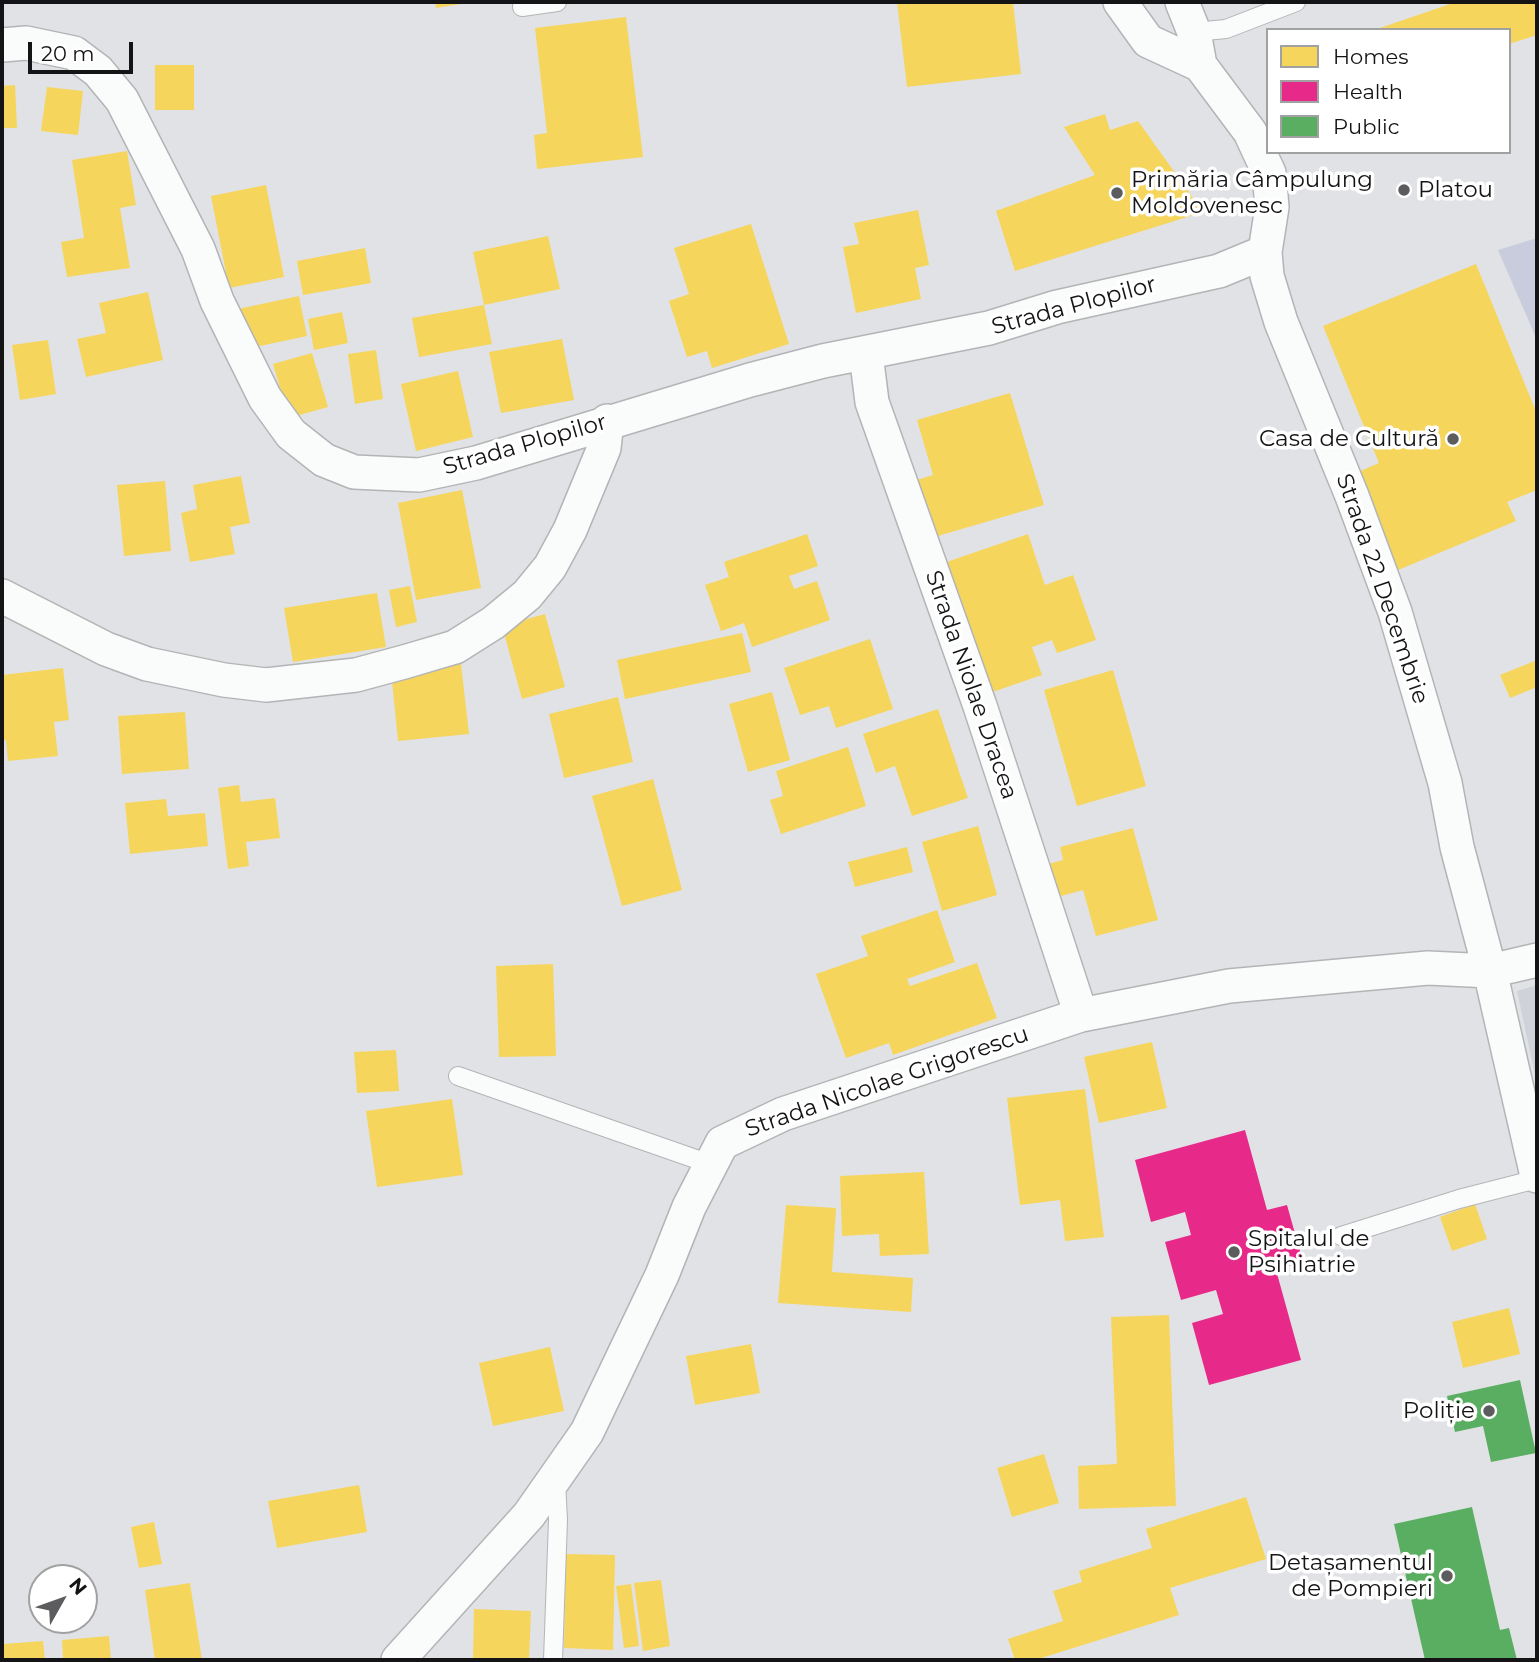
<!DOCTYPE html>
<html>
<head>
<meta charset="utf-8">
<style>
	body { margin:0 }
	#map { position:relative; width:1539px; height:1662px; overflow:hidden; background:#e1e2e5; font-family:Montserrat,sans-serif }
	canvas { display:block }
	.frame { position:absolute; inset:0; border:4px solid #141416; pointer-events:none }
	.legend { position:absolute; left:1266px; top:28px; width:245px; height:126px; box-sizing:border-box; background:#fff; border:2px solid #a1a1a2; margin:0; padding:9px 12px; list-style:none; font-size:21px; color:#141416 }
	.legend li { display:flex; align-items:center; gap:14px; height:35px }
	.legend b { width:35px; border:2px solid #a1a1a2 }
	.north { position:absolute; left:28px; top:1564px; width:70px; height:70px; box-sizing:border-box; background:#fff; border:2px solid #a1a1a2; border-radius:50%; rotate:50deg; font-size:19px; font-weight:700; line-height:28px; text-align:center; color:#141416 }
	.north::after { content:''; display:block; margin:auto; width:24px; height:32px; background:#5c5c5e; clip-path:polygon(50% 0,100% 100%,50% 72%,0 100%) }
	.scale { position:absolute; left:28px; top:42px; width:105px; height:32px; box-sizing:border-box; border:4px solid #141416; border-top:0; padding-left:9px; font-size:21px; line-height:24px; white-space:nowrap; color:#141416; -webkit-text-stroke:5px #fff; paint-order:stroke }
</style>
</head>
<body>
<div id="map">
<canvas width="1539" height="1662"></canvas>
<div class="frame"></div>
<ul class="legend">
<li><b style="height:19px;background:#f6d55c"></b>Homes</li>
<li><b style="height:19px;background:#e7298a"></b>Health</li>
<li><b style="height:19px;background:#5aae61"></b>Public</li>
</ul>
<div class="north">N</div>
<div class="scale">20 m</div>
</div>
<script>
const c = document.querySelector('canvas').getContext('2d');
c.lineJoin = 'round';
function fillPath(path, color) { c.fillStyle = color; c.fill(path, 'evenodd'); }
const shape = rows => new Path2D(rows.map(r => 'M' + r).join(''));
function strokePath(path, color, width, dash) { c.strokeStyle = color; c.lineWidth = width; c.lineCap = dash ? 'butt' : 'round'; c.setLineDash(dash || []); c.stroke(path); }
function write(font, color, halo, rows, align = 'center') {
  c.font = font + ' Montserrat,sans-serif'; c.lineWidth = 7; c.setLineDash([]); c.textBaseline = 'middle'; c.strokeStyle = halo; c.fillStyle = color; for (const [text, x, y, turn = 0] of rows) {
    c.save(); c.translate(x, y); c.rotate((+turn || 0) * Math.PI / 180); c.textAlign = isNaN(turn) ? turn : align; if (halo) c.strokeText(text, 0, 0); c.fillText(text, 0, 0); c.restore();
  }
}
const built = shape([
	[1537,985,1537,1084,1517,991]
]);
const green = shape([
	[1537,238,1537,340,1498,250]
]);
const homes = shape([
	[435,2,467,2,467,3,436,8],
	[897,2,1013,2,1021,74,907,87],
	[1456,2,1537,2,1537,35,1509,44,1509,30,1374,30],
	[626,17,643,157,537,169,534,135,547,133,535,28],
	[155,65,194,65,194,110,155,110],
	[15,85,17,128,2,128,2,86],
	[47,87,83,91,78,135,41,131],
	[1105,114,1110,130,1138,121,1203,212,1015,271,996,211,1095,175,1064,127],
	[127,151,136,205,120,208,130,268,67,277,61,242,84,238,72,160],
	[266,185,284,277,229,288,211,196],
	[918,210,929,265,915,268,921,299,856,313,843,247,859,244,854,223],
	[751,224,789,344,712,368,707,351,687,357,669,301,689,294,674,248],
	[548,236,560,289,484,305,473,252],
	[365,248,371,283,303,295,297,261],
	[1476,264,1537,414,1537,490,1507,502,1516,521,1398,570,1358,472,1379,463,1323,326],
	[148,292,163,360,86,377,77,339,106,333,99,303],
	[299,296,307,336,246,349,238,309],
	[484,305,492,344,419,357,412,318],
	[342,312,348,343,314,350,308,319],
	[562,339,574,400,501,413,489,352],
	[48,340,56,394,20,400,12,345],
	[376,350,383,399,355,404,348,354],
	[312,353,328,407,289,418,273,364],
	[458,371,473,437,416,451,401,384],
	[1010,393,1044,505,924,540,907,483,933,475,917,420],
	[241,476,250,523,230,527,235,554,190,562,181,513,197,509,193,485],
	[165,481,171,551,124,556,117,485],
	[462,490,481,588,416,600,398,503],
	[807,534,818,566,789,576,794,589,817,581,830,620,752,647,744,623,721,631,705,585,729,577,724,562],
	[1028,534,1045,585,1073,575,1096,640,1057,653,1052,640,1032,647,1042,675,981,696,935,566],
	[410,586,417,622,396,627,389,590],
	[377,593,386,647,293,662,284,608],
	[545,614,565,687,522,699,502,626],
	[742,633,751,672,625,699,617,660],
	[870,639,893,709,836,728,829,706,800,715,784,668],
	[1537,660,1537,687,1510,698,1500,675],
	[461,664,469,734,398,741,391,671],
	[63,668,69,720,54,722,58,756,8,761,6,740,2,741,2,675],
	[1113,670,1146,786,1077,806,1044,690],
	[772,692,790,760,748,772,729,704],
	[618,697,633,762,564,778,549,714],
	[938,709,968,798,912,816,895,766,876,773,863,734],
	[185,712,189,769,122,774,118,716],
	[848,747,866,806,781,834,770,800,783,796,776,771],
	[653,779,682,890,622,906,592,796],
	[239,785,241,802,275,798,280,838,246,842,249,866,228,869,218,788],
	[166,799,168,816,205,813,208,846,130,854,125,803],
	[978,826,997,895,942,911,922,842],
	[1133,828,1158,920,1096,936,1083,890,1050,899,1041,866,1063,860,1060,847],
	[907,847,913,872,855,887,848,862],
	[937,910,955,962,907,979,910,986,977,963,997,1018,893,1055,889,1043,846,1058,816,974,868,956,861,936],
	[553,964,556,1056,499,1057,496,966],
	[1152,1042,1167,1108,1099,1123,1084,1057],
	[396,1050,399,1091,357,1093,354,1052],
	[1085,1089,1104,1237,1065,1241,1060,1200,1020,1205,1007,1098],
	[452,1099,463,1175,377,1187,366,1111],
	[924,1172,929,1254,880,1256,879,1234,842,1236,840,1176],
	[1475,1204,1487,1239,1452,1251,1440,1217],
	[786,1205,836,1208,832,1272,913,1278,911,1312,778,1303],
	[1509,1308,1520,1354,1463,1368,1452,1322],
	[1169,1315,1176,1506,1079,1509,1078,1466,1117,1464,1111,1317],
	[751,1344,760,1393,695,1405,686,1356],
	[550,1347,564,1411,493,1426,479,1363],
	[1044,1454,1059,1503,1012,1517,997,1468],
	[359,1485,367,1532,277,1548,268,1501],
	[1246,1497,1266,1559,1170,1588,1179,1615,1035,1660,1015,1660,1008,1639,1063,1621,1053,1591,1082,1582,1079,1571,1152,1548,1146,1529],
	[154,1522,162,1564,139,1568,131,1527],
	[566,1554,615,1555,613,1650,564,1648],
	[661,1580,670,1646,643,1651,634,1583],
	[190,1583,202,1660,155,1660,145,1590],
	[631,1584,639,1646,624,1648,616,1586],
	[474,1609,531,1611,529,1660,473,1660],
	[109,1636,111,1660,63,1660,62,1640],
	[43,1641,45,1660,4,1660,3,1644]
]);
const health = shape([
	[1245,1130,1267,1210,1287,1205,1303,1262,1276,1270,1301,1360,1209,1385,1192,1323,1223,1314,1216,1290,1181,1300,1165,1242,1191,1235,1185,1212,1151,1222,1135,1160]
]);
const public = shape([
	[1520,1380,1536,1453,1491,1462,1483,1426,1455,1432,1447,1396],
	[1472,1507,1500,1630,1509,1628,1517,1660,1425,1660,1394,1524]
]);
const service = shape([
	[522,7,557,2],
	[1194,32,1226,29,1296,2],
	[458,1076,710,1164],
	[1341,1236,1459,1199,1537,1179],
	[553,1660,558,1520,556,1482]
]);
const minor = shape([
	[1120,2,1148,41,1200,65],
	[1182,2,1194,32,1200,65,1250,132,1269,173,1272,207,1265,252,1267,276,1281,322,1352,496,1395,612,1445,783,1457,847,1490,971,1537,1176],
	[2,45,26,43,74,53,98,71,122,100,198,249,217,301,265,398,291,434,324,460,354,472,419,475,476,463,750,380,823,361,989,328,1057,307,1219,271,1265,252],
	[866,354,872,402,980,706,1081,1015],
	[2,596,106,649,147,664,224,680,266,685,356,675,404,662,455,647,493,623,527,595,550,567,570,530,604,448,607,421],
	[398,1660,529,1515,587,1432,662,1275,689,1207,722,1143,783,1114,1081,1015,1229,986,1428,968,1490,971,1537,960]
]);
const markers = [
	[1404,190,7,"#5c5c5e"],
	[1117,193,7,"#5c5c5e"],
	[1453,439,7,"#5c5c5e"],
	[1234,1252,7,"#5c5c5e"],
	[1489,1411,7,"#5c5c5e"],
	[1447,1576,7,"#5c5c5e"]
];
const poiNames = [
	["Primăria Câmpulung",1131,180],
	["Moldovenesc",1131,206],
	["Platou",1418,190],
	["Casa de Cultură",1439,439,"right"],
	["Spitalul de",1248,1239],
	["Psihiatrie",1248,1265],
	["Poliție",1475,1411,"right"],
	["Detașamentul",1433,1563,"right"],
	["de Pompieri",1433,1589,"right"]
];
const streetNames = [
	["Strada Plopilor",1074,306,-15],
	["Strada Plopilor",525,445,-16],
	["Strada 22 Decembrie",1382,589,71],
	["Strada Niolae Dracea",971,685,71],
	["Strada Nicolae Grigorescu",887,1082,-19]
];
fillPath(built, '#d0d2da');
fillPath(green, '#c8ccdc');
fillPath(homes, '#f6d55c');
fillPath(health, '#e7298a');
fillPath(public, '#5aae61');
strokePath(service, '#b3b4b6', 20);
strokePath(minor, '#b3b4b6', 36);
strokePath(service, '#fafbfb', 18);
strokePath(minor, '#fafbfb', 33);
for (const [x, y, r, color] of markers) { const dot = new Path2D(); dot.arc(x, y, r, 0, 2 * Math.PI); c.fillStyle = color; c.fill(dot); strokePath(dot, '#fff', 2.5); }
write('23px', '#141416', '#fff', poiNames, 'left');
write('23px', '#141416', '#fff', streetNames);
</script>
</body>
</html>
